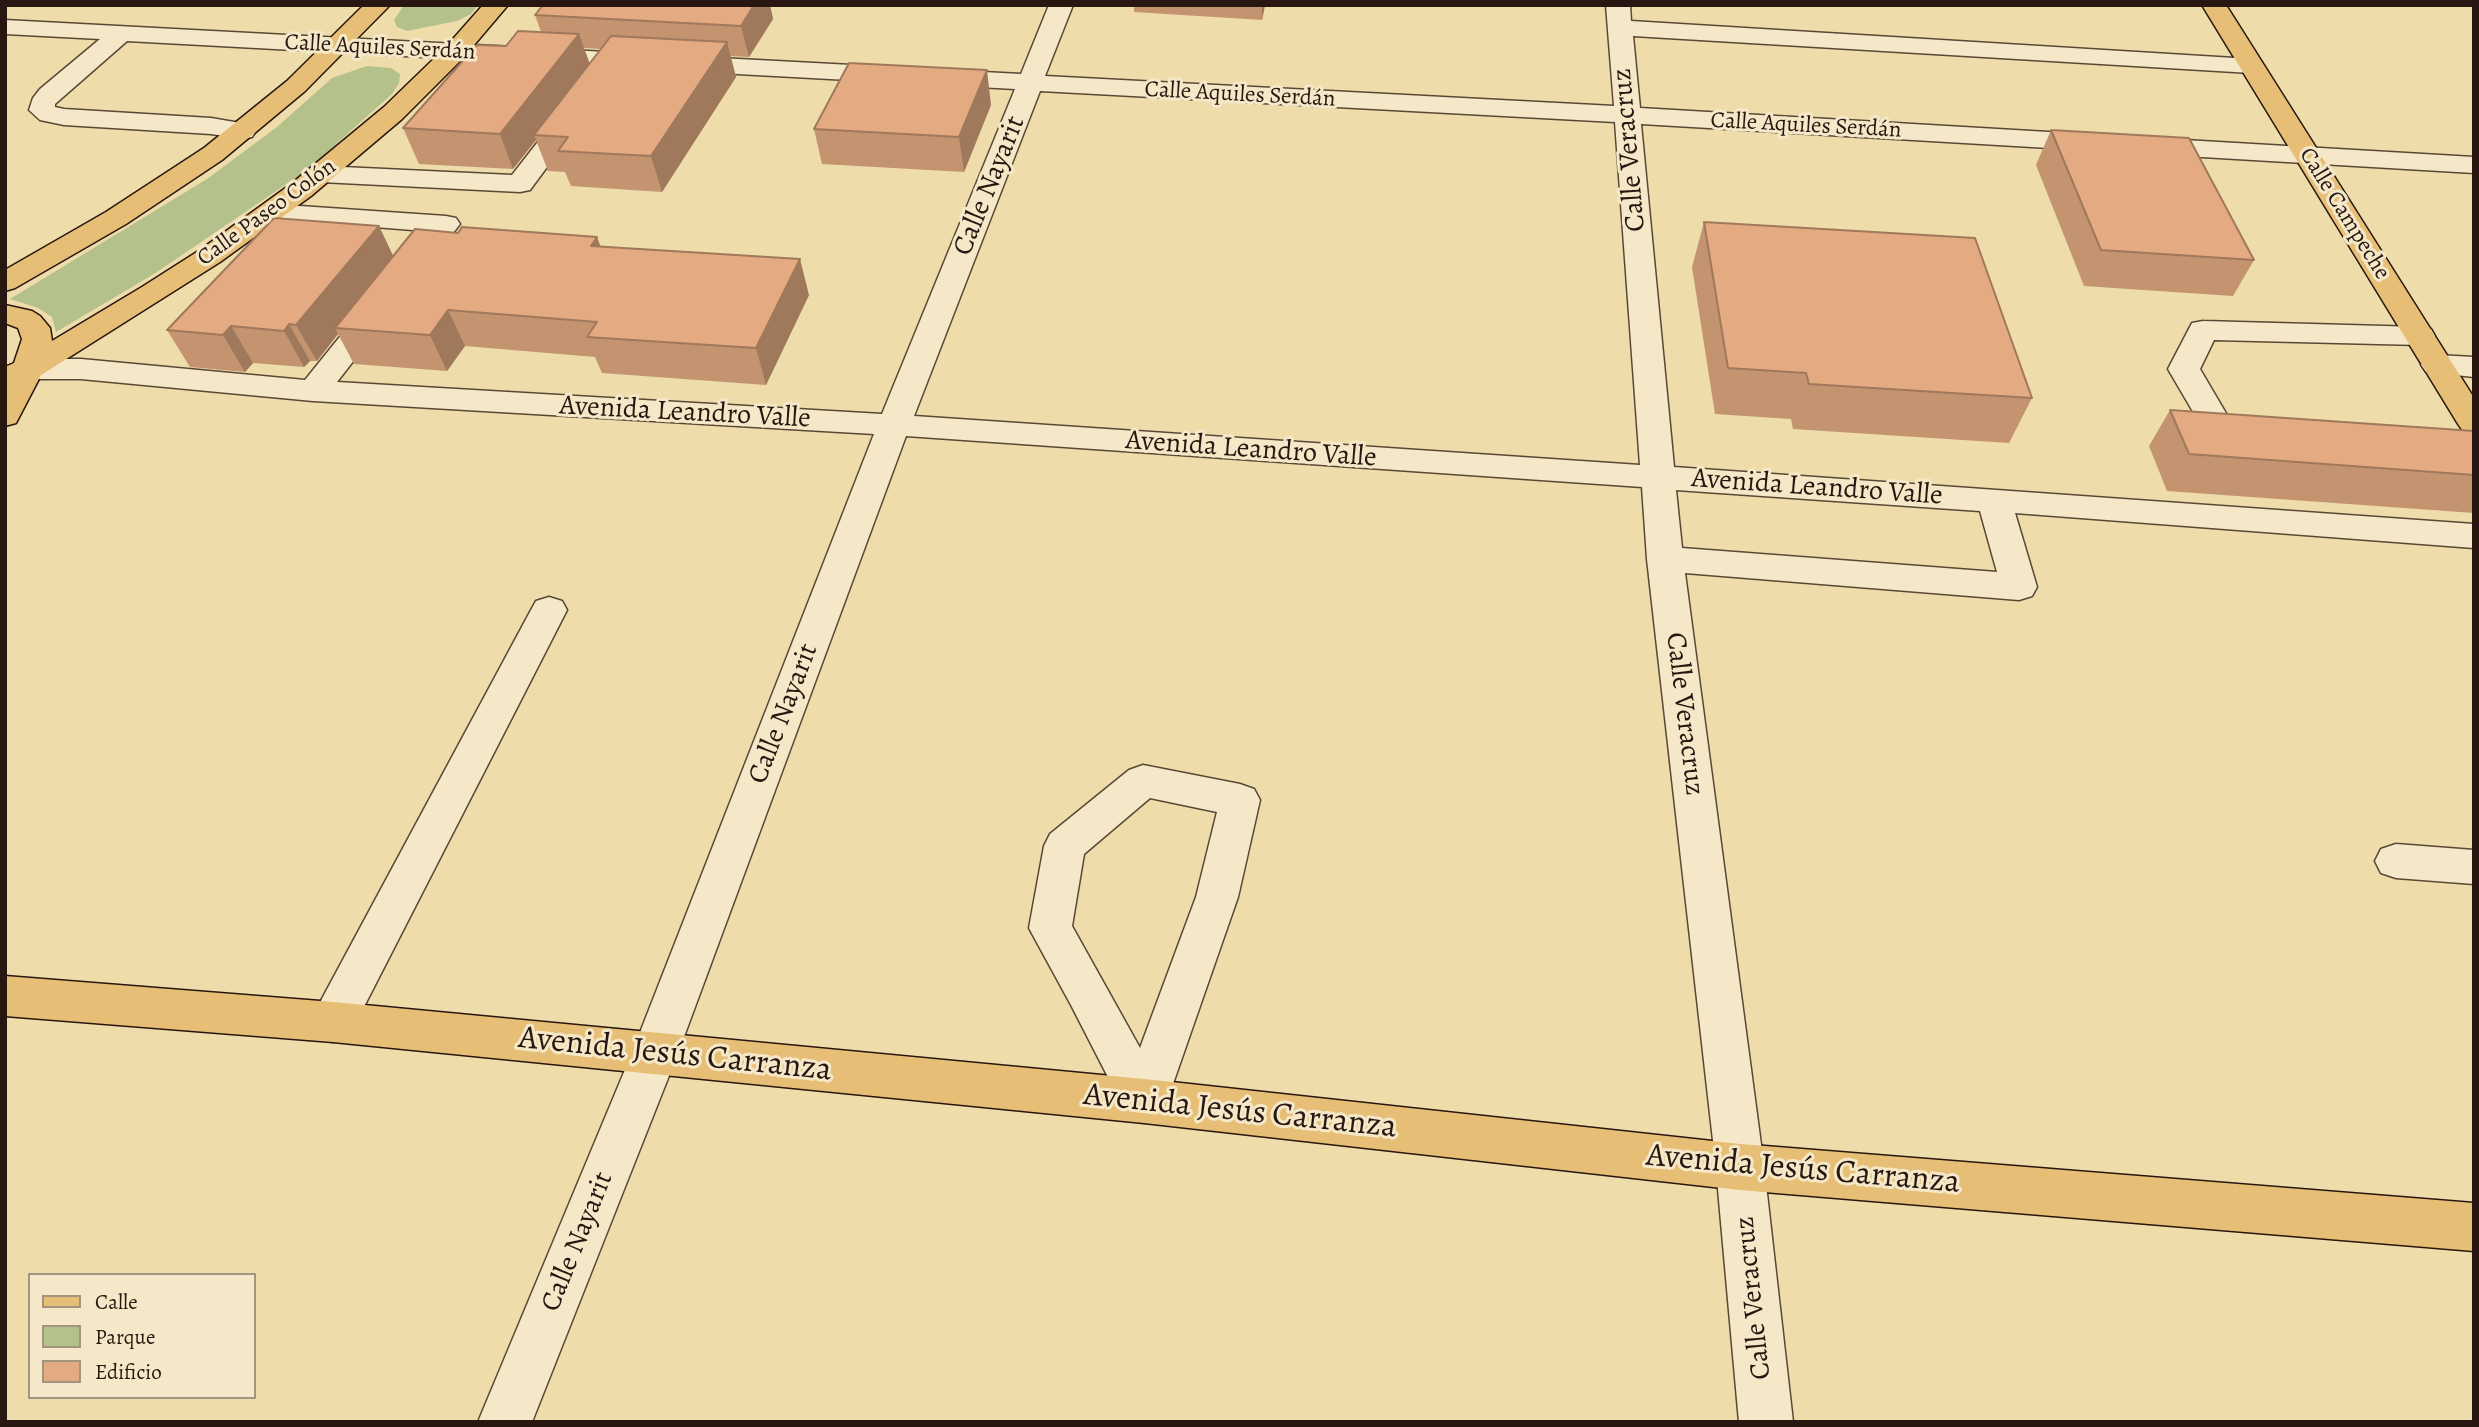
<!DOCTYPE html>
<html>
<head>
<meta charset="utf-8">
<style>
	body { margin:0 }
	#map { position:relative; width:2479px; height:1427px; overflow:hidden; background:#eedcaa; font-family:Alegreya,serif }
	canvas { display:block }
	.frame { position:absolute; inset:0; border:7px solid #281710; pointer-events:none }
	.legend { position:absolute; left:28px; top:1273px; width:228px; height:126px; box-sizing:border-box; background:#f4e8c8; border:2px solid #a2947e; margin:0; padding:9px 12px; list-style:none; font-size:21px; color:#281710 }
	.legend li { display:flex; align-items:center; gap:14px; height:35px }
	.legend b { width:35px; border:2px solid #a2947e }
</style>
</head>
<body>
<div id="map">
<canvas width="2479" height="1427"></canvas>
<div class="frame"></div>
<ul class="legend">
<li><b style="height:9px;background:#e7be75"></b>Calle</li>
<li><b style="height:19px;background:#b5c18b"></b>Parque</li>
<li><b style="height:19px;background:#e4ab82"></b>Edificio</li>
</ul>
</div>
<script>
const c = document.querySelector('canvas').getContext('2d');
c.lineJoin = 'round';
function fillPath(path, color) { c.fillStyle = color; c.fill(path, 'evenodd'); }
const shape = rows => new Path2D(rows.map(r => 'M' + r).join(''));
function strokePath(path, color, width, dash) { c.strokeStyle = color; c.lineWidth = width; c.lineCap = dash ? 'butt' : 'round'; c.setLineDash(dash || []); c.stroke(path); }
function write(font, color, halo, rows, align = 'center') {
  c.font = font + ' Alegreya,serif'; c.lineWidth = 6; c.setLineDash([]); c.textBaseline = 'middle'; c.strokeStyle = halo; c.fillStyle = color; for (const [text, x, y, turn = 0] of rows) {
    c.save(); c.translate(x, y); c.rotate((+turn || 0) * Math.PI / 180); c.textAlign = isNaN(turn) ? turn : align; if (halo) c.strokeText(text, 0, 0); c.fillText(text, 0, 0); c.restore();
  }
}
const green = shape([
	[404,5,478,5,471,14,457,21,407,31,397,27,394,20],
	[367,66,391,68,400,74,399,83,392,94,307,170,154,274,56,332,52,317,38,308,10,299,207,179,277,127,332,78]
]);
const minor = shape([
	[1049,5,1073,5,1045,76,1614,106,1606,5,1630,5,1631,21,2251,59,2260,61,2263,66,2260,71,2251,73,1633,36,1640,108,2474,157,2474,173,1641,124,1674,467,2474,524,2474,548,2015,513,2037,587,2032,596,2019,600,1685,573,1764,1167,1793,1422,1739,1422,1716,1167,1647,559,1642,487,906,436,678,1053,532,1422,478,1422,632,1053,874,434,313,401,81,379,28,379,17,376,12,369,17,362,28,359,81,359,305,380,425,231,261,218,257,212,261,206,271,204,446,216,456,218,460,224,337,382,882,414,1015,89,127,41,55,104,55,107,64,109,211,118,252,125,256,131,252,137,243,139,211,134,64,125,40,120,29,110,33,98,40,89,100,39,5,34,5,20,1021,74,1049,5],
	[1040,91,1615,122,1640,465,914,416,1040,91],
	[1676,490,1980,511,1997,572,1682,548,1676,490],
	[574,105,583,107,587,113,530,190,520,192,321,182,311,180,307,174,311,168,321,166,512,175,565,107,574,105],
	[2203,321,2420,327,2431,329,2435,336,2431,343,2420,345,2214,340,2200,369,2237,432,2233,439,2221,443,2209,439,2168,369,2192,323,2203,321],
	[2437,355,2474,357,2474,377,2426,372,2421,365,2426,358,2437,355],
	[549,597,562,601,567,610,349,1036,333,1042,317,1036,311,1022,317,1008,531,610,536,601,549,597],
	[1143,765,1240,784,1254,789,1260,800,1238,897,1167,1101,1160,1116,1144,1123,1128,1116,1071,1005,1029,928,1044,846,1050,834,1129,770,1143,765],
	[1150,798,1217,812,1196,897,1140,1048,1072,926,1084,854,1150,798],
	[2396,844,2474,850,2474,884,2396,878,2381,873,2375,861,2381,849,2396,844]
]);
const major = shape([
	[364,5,390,5,305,91,222,160,126,224,15,288,5,291,5,270,106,212,204,148,287,81,364,5],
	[483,5,508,5,463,58,402,119,311,196,220,262,41,375,16,423,5,426,5,367,14,363,22,339,18,328,5,323,5,305,32,311,40,316,50,328,52,341,142,287,200,250,291,184,384,107,445,48,483,5],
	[2202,5,2226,5,2474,398,2474,434,2463,431,2458,424,2202,5],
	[5,976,333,1002,1144,1079,1740,1144,2474,1203,2474,1251,1740,1190,1144,1123,333,1042,5,1016,5,976]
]);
const wall = shape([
	[543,5,770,5,773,19,749,57,730,56,736,77,662,192,571,186,565,172,548,171,536,140,513,169,419,164,403,128,506,46,541,32,535,15],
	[584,48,602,49,590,64],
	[1134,5,1265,5,1262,20,1134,12],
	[991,105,964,172,822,164,814,129],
	[2051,130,2254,260,2233,296,2084,286,2036,165],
	[1704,222,2032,398,2009,443,1793,429,1791,419,1715,414,1692,267],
	[379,226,393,256,597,237,600,246,809,295,766,385,602,373,595,357,465,346,447,371,354,364,338,334,317,361,310,361,304,367,253,363,245,372,190,367,167,330],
	[2170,410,2474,431,2474,513,2167,491,2149,446]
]);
const shadedWall = shape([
	[754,5,770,5,773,19,749,57,741,26],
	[1262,5,1265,5,1262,20],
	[579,34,591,68,534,135,536,140,513,169,500,134],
	[727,42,736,77,662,192,651,156],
	[987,70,991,105,964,172,959,137],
	[379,226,396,262,335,328,338,334,317,361,296,325],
	[597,237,610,273,591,246],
	[800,259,809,295,766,385,756,348],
	[448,310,465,346,447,371,430,335],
	[289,324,310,361,304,367,284,331],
	[231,326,253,363,245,372,223,335]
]);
const building = shape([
	[543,5,754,5,741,26,535,15,543,5],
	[518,31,579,34,500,134,403,128,477,45,506,46,518,31],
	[611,36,727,42,651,156,558,151,568,137,534,135,611,36],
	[849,63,987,70,959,137,814,129,849,63],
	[2051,130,2189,138,2254,260,2101,250,2051,130],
	[274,218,379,226,296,325,289,324,284,331,231,326,223,335,167,330,274,218],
	[1704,222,1975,238,2032,398,1809,384,1806,373,1728,368,1704,222],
	[462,227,597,237,591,246,800,259,756,348,587,337,597,322,448,310,430,335,335,328,415,229,458,233,462,227],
	[2170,410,2474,431,2474,475,2189,454,2170,410]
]);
const farStreetnames = [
	["Calle Aquiles Serdán",380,48,3],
	["Calle Aquiles Serdán",1240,95,3],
	["Calle Aquiles Serdán",1806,126,3],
	["Calle Paseo Colón",267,213,-36],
	["Calle Campeche",2344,214,58]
];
const streetNames = [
	["Calle Veracruz",1630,150,-95],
	["Calle Nayarit",990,186,-68],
	["Avenida Leandro Valle",685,413,3],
	["Avenida Leandro Valle",1251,450,4],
	["Avenida Leandro Valle",1817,488,4],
	["Calle Nayarit",784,714,-69],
	["Calle Veracruz",1684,714,83],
	["Calle Nayarit",578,1242,-68],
	["Calle Veracruz",1754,1298,-96]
];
const nearStreetnames = [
	["Avenida Jesús Carranza",675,1055,6],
	["Avenida Jesús Carranza",1240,1112,6],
	["Avenida Jesús Carranza",1803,1170,5]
];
fillPath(green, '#b5c18b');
strokePath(minor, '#5a4836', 3);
strokePath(major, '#281710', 3);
fillPath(minor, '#f4e8c8');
fillPath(major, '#e7be75');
fillPath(wall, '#c49370');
fillPath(shadedWall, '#a0785b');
fillPath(building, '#e4ab82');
strokePath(building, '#a0785b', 2);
write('23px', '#281710', '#f4e8c8', farStreetnames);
write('28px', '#281710', '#f4e8c8', streetNames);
write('33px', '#281710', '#f4e8c8', nearStreetnames);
</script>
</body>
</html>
